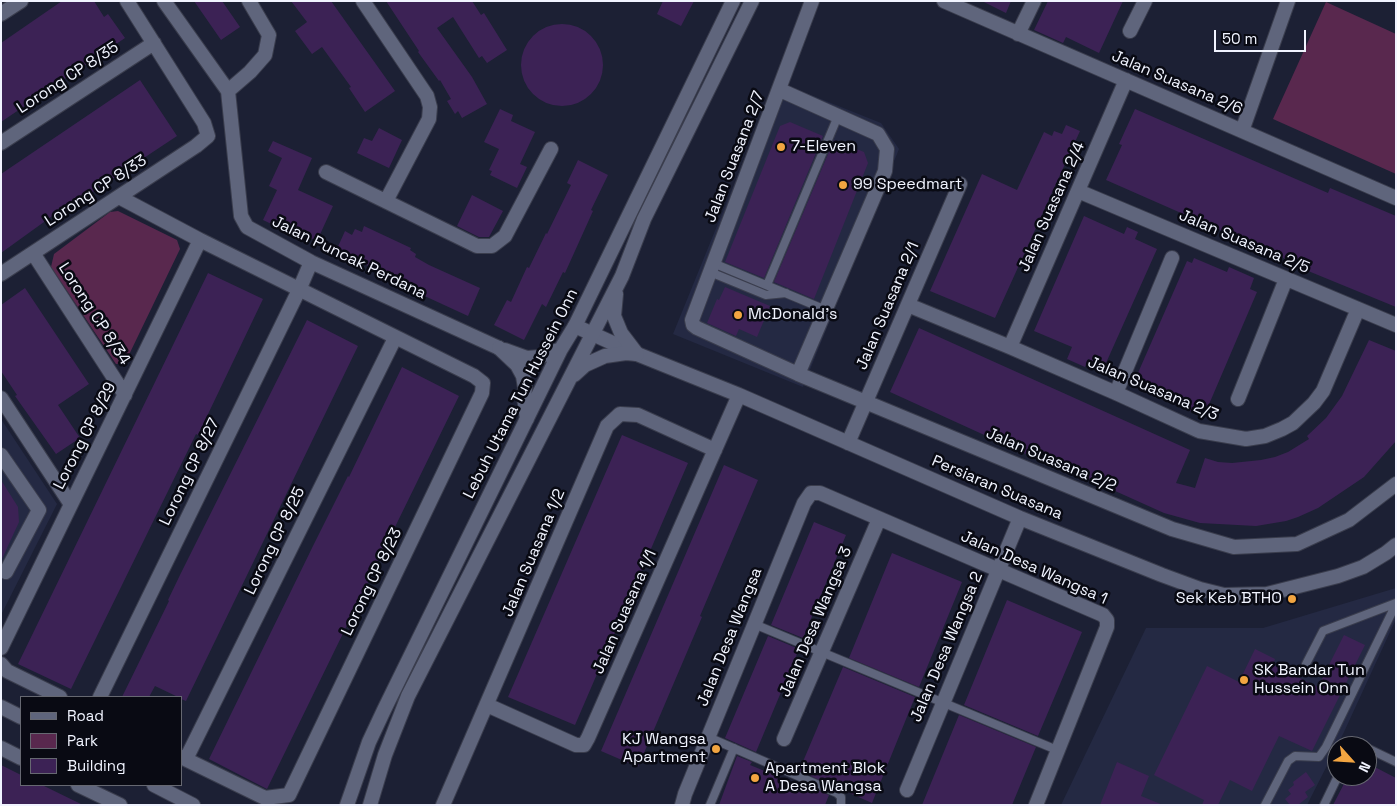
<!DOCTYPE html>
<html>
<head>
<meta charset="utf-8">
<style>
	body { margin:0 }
	#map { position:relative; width:1397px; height:806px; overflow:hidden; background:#1c2034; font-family:"Space Grotesk",sans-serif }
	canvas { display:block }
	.frame { position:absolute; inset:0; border:2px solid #f1f4ff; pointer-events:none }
	.legend { position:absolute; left:20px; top:696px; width:162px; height:90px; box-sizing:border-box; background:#090a13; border:1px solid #666871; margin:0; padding:6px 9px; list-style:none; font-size:15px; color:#f1f4ff }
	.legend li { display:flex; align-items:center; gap:10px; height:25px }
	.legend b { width:25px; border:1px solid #666871 }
	.north { position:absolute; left:1327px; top:736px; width:50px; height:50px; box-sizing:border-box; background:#090a13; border:1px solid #666871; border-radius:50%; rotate:116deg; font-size:14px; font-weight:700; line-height:20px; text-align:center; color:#f1f4ff }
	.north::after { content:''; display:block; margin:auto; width:18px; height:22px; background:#f2a541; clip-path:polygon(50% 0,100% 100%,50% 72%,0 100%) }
	.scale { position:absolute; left:1214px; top:30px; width:92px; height:22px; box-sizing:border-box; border:2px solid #f1f4ff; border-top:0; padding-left:6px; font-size:15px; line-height:18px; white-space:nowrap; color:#f1f4ff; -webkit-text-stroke:4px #090a13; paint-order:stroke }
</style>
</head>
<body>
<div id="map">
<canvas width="1397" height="806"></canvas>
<div class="frame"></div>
<ul class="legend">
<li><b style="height:6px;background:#5f657c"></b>Road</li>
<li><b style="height:14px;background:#59284e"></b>Park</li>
<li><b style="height:14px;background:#3c2255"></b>Building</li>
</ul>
<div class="north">N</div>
<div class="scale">50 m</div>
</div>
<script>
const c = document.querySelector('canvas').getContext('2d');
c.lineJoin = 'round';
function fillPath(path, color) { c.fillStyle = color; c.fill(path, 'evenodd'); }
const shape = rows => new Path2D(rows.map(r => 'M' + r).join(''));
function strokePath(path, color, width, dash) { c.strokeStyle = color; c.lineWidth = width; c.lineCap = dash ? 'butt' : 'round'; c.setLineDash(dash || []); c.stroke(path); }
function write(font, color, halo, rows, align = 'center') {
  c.font = font + ' "Space Grotesk",sans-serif'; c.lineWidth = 5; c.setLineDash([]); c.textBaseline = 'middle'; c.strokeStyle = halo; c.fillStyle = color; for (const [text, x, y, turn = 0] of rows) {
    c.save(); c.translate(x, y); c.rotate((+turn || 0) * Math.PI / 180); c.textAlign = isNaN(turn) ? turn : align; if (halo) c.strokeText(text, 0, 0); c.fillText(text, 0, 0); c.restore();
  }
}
const built = shape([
	[776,81,881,123,899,149,803,387,673,334],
	[1,419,57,504,1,615],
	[1396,588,1396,619,1344,732,1307,805,1061,805,1146,628,1263,628]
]);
const green = shape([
	[1326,2,1396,34,1396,174,1273,119],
	[118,211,177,240,180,249,125,363,116,364,51,267,54,254,110,212]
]);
const building = shape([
	[62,1,94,1,104,17,108,14,125,38,1,122,1,43],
	[194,1,222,1,240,27,221,40],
	[291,1,331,1,395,91,365,112,349,88,351,87,322,47,312,54,295,31,307,22],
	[386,1,472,1,481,15,484,13,507,50,487,63,482,56,479,58,453,17,437,28,472,77,487,104,462,118,458,111,455,114,447,101,451,99,440,80,439,81,418,52,419,51],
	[663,1,694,1,681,26,657,14],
	[982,1,1011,1,1006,13],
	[1048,1,1123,1,1099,53,1066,37,1063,43,1034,30],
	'521 65a41 41 0 1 1 82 0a41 41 0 1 1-82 0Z',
	[140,80,177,136,82,199,80,196,1,253,1,174],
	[500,109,513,115,511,121,535,132,520,164,527,167,517,188,490,175,492,171,489,170,499,149,484,142],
	[1135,109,1328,193,1330,188,1396,216,1396,307,1296,266,1297,264,1106,180,1122,145,1119,144],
	[790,122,823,136,764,278,725,262,780,126],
	[1066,125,1080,131,995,318,930,291,982,174,1017,190,1044,132,1052,136,1054,131,1062,134],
	[379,128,402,140,389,168,357,153,364,138,372,141],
	[834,140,864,152,868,163,814,299,774,282],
	[273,141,312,158,298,190,333,206,317,241,282,225,280,228,263,220,277,190,269,186,282,158,268,151],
	[578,160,608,175,591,210,593,211,565,273,563,272,546,307,542,304,524,340,494,325,507,300,511,302,527,267,529,268,546,233,547,234,571,185,567,183],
	[472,195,503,211,489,237,479,237,457,226],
	[1084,216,1124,234,1127,227,1138,232,1135,239,1157,249,1106,363,1095,358,1093,361,1088,359,1085,367,1067,359,1072,347,1034,331],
	[364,226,411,248,410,250,416,254,415,257,429,265,480,288,468,316,379,275,381,272,336,251,345,231,352,235,355,229,362,232],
	[1194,258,1227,272,1229,267,1254,278,1250,289,1257,292,1207,409,1200,407,1197,414,1171,403,1172,399,1134,382,1187,261,1192,263],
	[208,273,263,299,198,435,196,434,71,689,18,664],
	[725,287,770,306,757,337,739,329,736,336,707,323,717,299,719,300],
	[25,288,89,384,58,405,80,438,56,454,15,396,17,395,1,371,1,305],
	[307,320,358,346,186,701,181,699,181,697,178,697,155,686,149,697,122,697,169,601,168,600,180,575],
	[919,328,1190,450,1176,483,1195,488,1205,458,1218,462,1232,463,1261,460,1275,457,1288,452,1309,439,1307,436,1326,418,1342,396,1369,340,1396,351,1396,441,1364,477,1318,508,1298,517,1286,521,1256,526,1200,523,1164,513,1073,472,1072,475,890,392],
	[402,367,459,396,267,789,209,759,312,548,348,476,349,477],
	[622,435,688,463,575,725,508,697],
	[724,465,758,480,700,616,702,617,638,767,601,751],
	[1,480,18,507,19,522,1,561],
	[814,522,846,535,803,638,771,625],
	[892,553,962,582,919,687,849,658],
	[1007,600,1082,632,1038,736,964,705],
	[1344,635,1365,645,1312,751,1279,736,1252,791,1230,780,1218,805,1202,805,1204,800,1154,775,1207,666,1239,682,1255,649,1275,659,1273,665,1318,687],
	[768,636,799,649,756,752,725,738],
	[843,667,915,697,872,803,799,771],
	[959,715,1036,747,1012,805,922,805],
	[737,756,752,762,750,765,794,783,795,781,829,795,825,805,719,805],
	[1117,762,1149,776,1141,796,1163,805,1100,805],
	[1367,763,1396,778,1396,805,1333,805,1348,776,1367,776],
	[1,765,21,775,21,785,42,785,83,805,1,805],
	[1306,772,1315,785,1305,792,1308,797,1298,805,1290,805,1285,799,1291,794,1288,790,1294,785,1293,782]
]);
const service = shape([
	[713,263,826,310],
	[710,272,766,295,786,293],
	[767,285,838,116],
	[754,624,1057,750],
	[1306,664,1323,631,1396,603],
	[708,737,837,793,841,797,841,805],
	[1355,746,1363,746],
	[1367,748,1396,762],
	[710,805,734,748],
	[1265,805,1288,761,1295,756,1319,757,1326,747,1396,604],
	[1324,805,1338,776]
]);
const minor = shape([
	[164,1,228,91,241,216,247,227,311,262,499,348],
	[363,1,427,96,430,107,429,119,386,201],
	[812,1,692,320,693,325,697,328,798,374,1172,529,1234,547,1297,544,1349,520,1396,484],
	[944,1,1396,198],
	[1,14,21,1],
	[1130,31,1145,1],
	[1018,34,1034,1],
	[780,90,878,134,887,149,885,171,798,374],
	[228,91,250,72,265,55,269,35,249,1],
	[1242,131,1288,1],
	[1,143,154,43],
	[326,172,477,246,492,246,505,236,551,149],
	[1078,191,1396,325],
	[119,197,200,240,474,376,483,383,482,393,289,795,265,798,181,757],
	[33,253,125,395],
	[1,274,196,146,208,136,204,123,127,1],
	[908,305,1010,347,1116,393,1199,431,1246,439,1265,436,1282,429,1293,423,1314,403,1323,391,1358,309],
	[575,326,637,354,739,395,1020,518,1162,575,1200,589,1224,595,1267,594,1338,576,1363,567,1386,553,1396,545],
	[1010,347,1126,80],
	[1116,393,1172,258],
	[1,398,70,503],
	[1238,399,1286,279],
	[848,443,960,184],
	[1,455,39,510,6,572],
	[1,648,200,240],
	[1,664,7,671,60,697],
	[100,697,299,290,311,262],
	[487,705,576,745,584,745,588,738,739,395],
	[784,739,879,519],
	[1,748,21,758],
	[186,759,395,338],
	[78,785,120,805],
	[907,790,1020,518],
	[443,805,607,426,620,414,638,415,715,450],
	[682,805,685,794,804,503,811,493,820,493,1103,615,1107,620,1107,627,1036,805]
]);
const tertiary = shape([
	[1,707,21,717],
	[154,785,193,805]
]);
const secondary = shape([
	[616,294,614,316,621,333,637,354],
	[499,348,517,365,523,376,525,388,524,397,527,419],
	[505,350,527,358,539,357,561,349],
	[574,375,585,365,605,356,626,353,637,354],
	[347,805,369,742,384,710,561,349,575,326,733,1],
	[370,805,385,755,408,696,622,276,644,219,752,1]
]);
const markers = [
	[781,147,5,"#f2a541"],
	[843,185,5,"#f2a541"],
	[738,315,5,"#f2a541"],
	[1292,599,5,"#f2a541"],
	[1244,680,5,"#f2a541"],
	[716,749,5,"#f2a541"],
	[755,778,5,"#f2a541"]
];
const streetNames = [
	["Lorong CP 8/35",68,78,-33],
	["Jalan Suasana 2/6",1177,83,23],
	["Jalan Suasana 2/7",735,157,-69],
	["Lorong CP 8/33",96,191,-33],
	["Jalan Suasana 2/4",1052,207,-66],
	["Jalan Suasana 2/5",1244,242,23],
	["Jalan Puncak Perdana",349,258,26],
	["Jalan Suasana 2/1",888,306,-67],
	["Lorong CP 8/34",94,314,57],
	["Jalan Suasana 2/3",1153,389,23],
	["Lebuh Utama Tun Hussein Onn",521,394,-63],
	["Lorong CP 8/29",85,436,-63],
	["Jalan Suasana 2/2",1051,460,23],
	["Lorong CP 8/27",190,472,-64],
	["Persiaran Suasana",997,488,23],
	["Lorong CP 8/25",275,541,-64],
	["Jalan Suasana 1/2",534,553,-67],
	["Jalan Desa Wangsa 1",1034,568,24],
	["Lorong CP 8/23",372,582,-64],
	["Jalan Suasana 1/1",625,612,-66],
	["Jalan Desa Wangsa 3",816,622,-67],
	["Jalan Desa Wangsa",730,637,-68],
	["Jalan Desa Wangsa 2",947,647,-67]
];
const poiNames = [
	["7-Eleven",791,147],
	["99 Speedmart",853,185],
	["McDonald's",748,315],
	["Sek Keb BTHO",1282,599,"right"],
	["SK Bandar Tun",1254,671],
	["Hussein Onn",1254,689],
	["KJ Wangsa",706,740,"right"],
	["Apartment",706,758,"right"],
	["Apartment Blok",765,769],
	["A Desa Wangsa",765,787]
];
fillPath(built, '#242943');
fillPath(green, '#59284e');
fillPath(building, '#3c2255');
strokePath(service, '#3a3d4d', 10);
strokePath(minor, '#3a3d4d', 16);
strokePath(tertiary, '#3a3d4d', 16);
strokePath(secondary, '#3a3d4d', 16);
strokePath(service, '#5f657c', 8);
strokePath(minor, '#5f657c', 14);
strokePath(tertiary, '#5f657c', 14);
strokePath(secondary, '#5f657c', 14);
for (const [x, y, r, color] of markers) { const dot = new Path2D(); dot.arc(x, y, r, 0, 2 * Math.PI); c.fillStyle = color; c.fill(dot); strokePath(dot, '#090a13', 2); }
write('16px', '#f1f4ff', '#090a13', streetNames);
write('16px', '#f1f4ff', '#090a13', poiNames, 'left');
</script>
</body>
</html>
